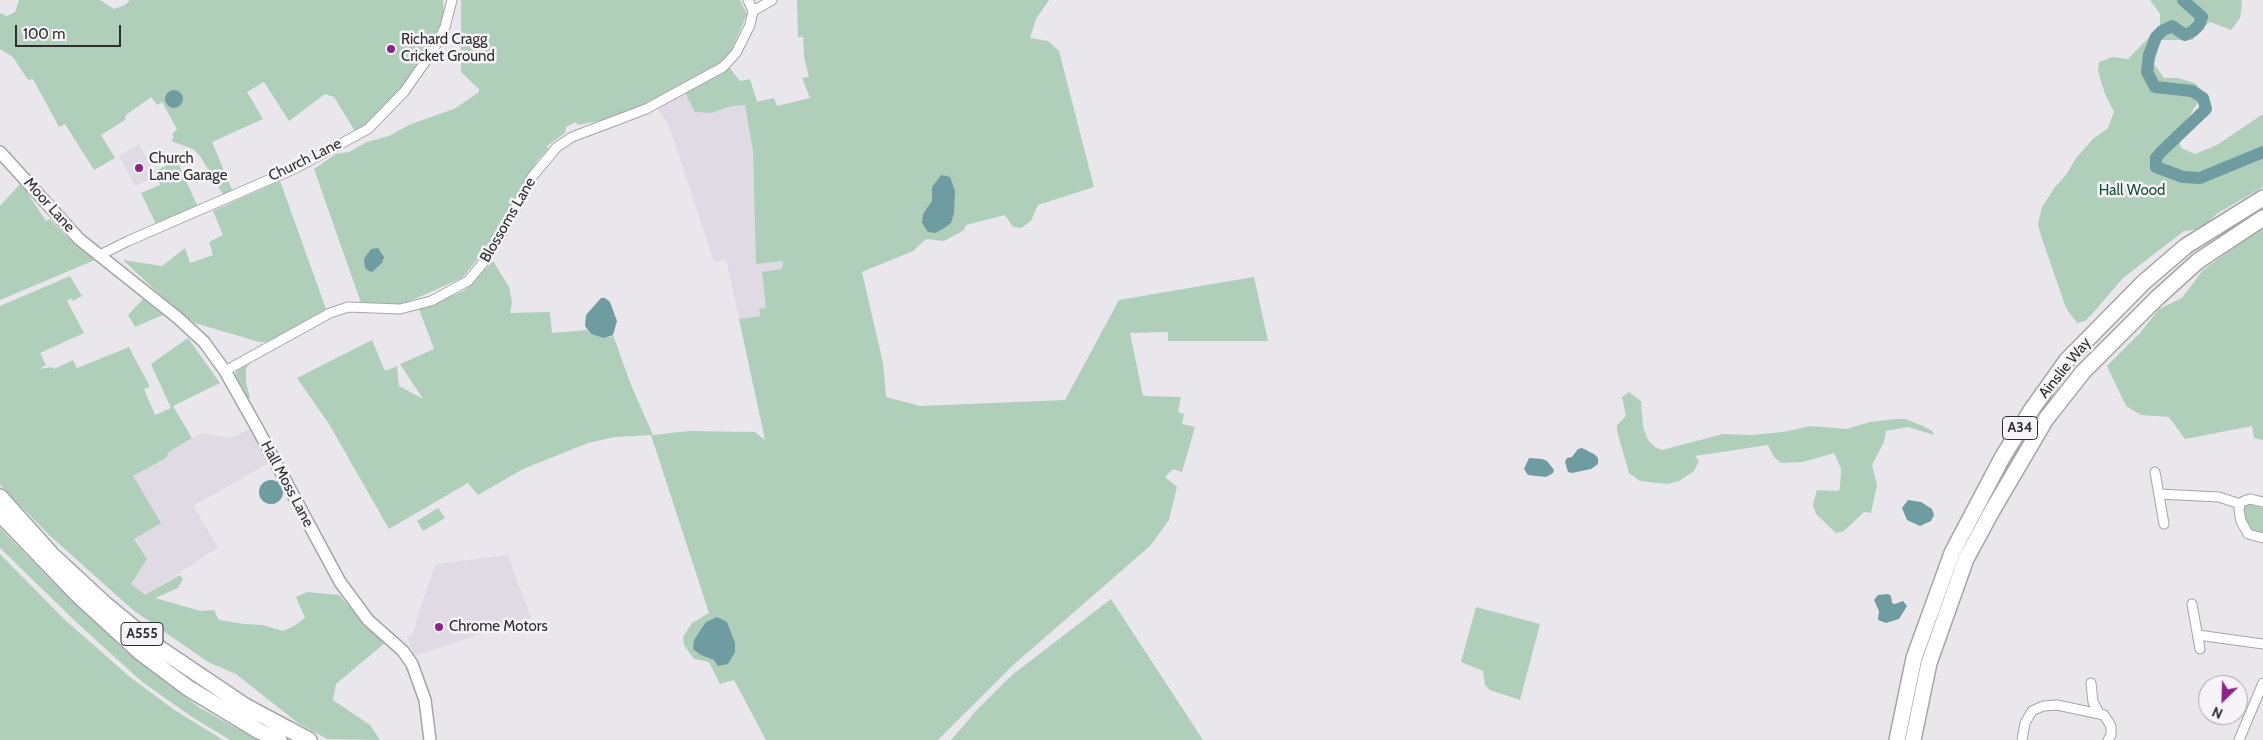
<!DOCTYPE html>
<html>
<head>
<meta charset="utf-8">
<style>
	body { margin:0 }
	#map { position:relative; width:2263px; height:740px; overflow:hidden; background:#e9e7eb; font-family:Cabin,sans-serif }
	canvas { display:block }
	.north { position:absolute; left:2198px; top:675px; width:50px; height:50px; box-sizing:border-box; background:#f6f4f8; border:1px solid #a6a4a7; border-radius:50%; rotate:204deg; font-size:14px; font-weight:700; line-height:20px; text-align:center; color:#2d2d2e }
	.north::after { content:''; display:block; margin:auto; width:18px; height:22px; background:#8c248a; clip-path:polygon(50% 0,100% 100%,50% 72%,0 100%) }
	.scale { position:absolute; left:15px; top:25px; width:106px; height:22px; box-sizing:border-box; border:2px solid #2d2d2e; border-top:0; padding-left:6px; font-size:15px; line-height:18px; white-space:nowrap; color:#2d2d2e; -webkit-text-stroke:4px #f6f4f8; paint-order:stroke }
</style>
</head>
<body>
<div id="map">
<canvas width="2263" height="740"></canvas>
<div class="north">N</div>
<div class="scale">100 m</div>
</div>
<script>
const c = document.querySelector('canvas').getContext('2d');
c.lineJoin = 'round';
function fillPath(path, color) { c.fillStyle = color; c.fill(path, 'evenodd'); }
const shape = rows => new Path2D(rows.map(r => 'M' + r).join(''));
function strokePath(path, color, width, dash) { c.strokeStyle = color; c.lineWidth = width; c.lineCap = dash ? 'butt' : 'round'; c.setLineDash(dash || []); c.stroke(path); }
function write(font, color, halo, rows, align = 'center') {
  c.font = font + ' Cabin,sans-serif'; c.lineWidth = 5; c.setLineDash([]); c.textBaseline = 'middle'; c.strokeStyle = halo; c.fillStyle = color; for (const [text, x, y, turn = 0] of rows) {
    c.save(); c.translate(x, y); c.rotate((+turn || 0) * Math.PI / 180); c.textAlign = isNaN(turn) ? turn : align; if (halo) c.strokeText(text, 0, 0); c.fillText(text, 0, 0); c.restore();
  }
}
const built = shape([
	[685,93,695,112,711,113,732,106,745,105,752,141,757,264,783,261,787,306,759,310,760,316,739,319,726,259,714,262,670,128,657,107],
	[139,144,156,176,135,186,119,156],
	[256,426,274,460,193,506,218,547,145,596,131,584,147,559,133,539,133,476,166,458,169,452,201,433,230,438],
	[508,555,531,618,414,656,407,637,413,634,424,596,436,564]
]);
const green = shape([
	[19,0,100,0,114,9,125,5,130,0,443,0,444,16,438,39,395,95,370,123,356,133,334,97,325,94,289,121,264,82,247,92,263,119,212,142,233,192,224,196,200,156,193,149,171,141,174,137,172,134,177,129,162,102,157,105,151,97,126,115,125,120,101,135,115,158,94,170,65,124,59,127,33,79,28,80,13,57,0,49,0,13,7,16,15,12],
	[461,0,740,0,747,14,730,54,713,70,619,117,578,125,576,122,566,127,565,133,547,146,548,149,537,161,498,235,462,278,408,302,382,307,361,303,314,169,336,154,349,152,367,142,389,136,411,124,454,109,479,92,479,89,461,72],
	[797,0,1049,0,1036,19,1030,38,1048,41,1059,51,1094,187,1038,205,1031,221,1021,228,1013,227,1005,215,966,225,964,230,944,241,926,239,913,251,862,272,883,363,886,397,920,406,1065,400,1119,300,1254,277,1268,341,1168,341,1168,332,1130,333,1143,396,1181,397,1178,412,1184,414,1182,424,1195,427,1182,472,1173,469,1165,477,1177,487,1169,520,1150,546,1011,667,938,740,766,740,734,680,720,684,709,662,694,659,684,645,683,637,692,623,709,613,651,435,615,437,588,443,523,469,478,495,468,483,389,529,329,424,297,378,372,340,385,371,397,366,399,386,423,399,400,364,434,349,419,309,464,291,493,261,509,287,512,302,510,313,550,312,552,333,587,330,591,334,611,337,613,335,631,385,653,435,689,431,755,432,765,440,739,319,760,316,759,309,766,308,762,272,782,269,783,261,756,264,753,151,745,105,732,106,711,113,695,112,685,93,729,67,740,81,750,79,757,102,774,98,777,106,810,98,802,78,809,77,804,57,803,37,798,37],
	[2150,0,2241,0,2242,3,2240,18,2231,30,2210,22,2197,32,2193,40,2161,40,2154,64,2164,78,2178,78,2195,83,2204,93,2178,134,2181,148,2195,154,2217,145,2263,114,2263,187,2218,213,2200,229,2184,231,2123,278,2093,313,2085,321,2077,323,2066,308,2041,236,2038,224,2042,207,2055,187,2066,175,2076,158,2093,139,2108,128,2114,112,2105,94,2098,71,2099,62,2112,57,2128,59,2160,26,2160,14],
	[177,161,198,207,157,226,141,193,160,185,154,171],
	[280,181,326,309,268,342,259,342,195,323,174,308,123,260,162,266,185,248,190,263,213,255,209,242,223,235,213,211],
	[21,183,46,221,50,219,66,236,95,260,0,300,0,206],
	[2263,227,2263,440,2254,438,2252,426,2185,439,2169,417,2141,415,2126,406,2107,366,2140,333,2159,309,2182,298,2203,270],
	[70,276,82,296,73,301,71,298,67,301,84,333,40,353,46,365,39,369,52,367,54,369,73,360,77,368,129,347,150,387,144,389,155,415,171,408,151,364,188,338,220,383,173,406,192,438,169,452,166,458,133,476,161,523,134,539,147,559,131,584,145,595,180,575,183,579,178,588,155,598,201,611,214,610,219,620,244,624,263,625,283,631,294,626,305,618,296,597,307,592,339,595,361,620,386,642,336,684,333,700,370,725,380,740,327,739,298,723,236,674,208,662,133,610,49,535,0,485,0,306],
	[143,299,163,315,135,327,128,315],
	[252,361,246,368,246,382,250,398,246,400,233,378,239,367],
	[1629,392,1641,401,1643,427,1648,440,1655,447,1662,450,1723,434,1751,435,1783,432,1810,426,1846,429,1870,422,1896,419,1905,419,1923,426,1932,431,1934,435,1908,427,1886,431,1884,442,1872,465,1877,485,1871,513,1864,512,1844,531,1836,533,1816,514,1813,505,1817,490,1838,491,1840,488,1841,469,1834,453,1803,462,1781,463,1774,457,1768,445,1695,456,1699,461,1694,471,1679,481,1667,484,1640,481,1629,473,1617,431,1617,425,1626,416,1622,397],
	[2263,502,2263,538,2248,534,2240,504],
	[438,508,445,518,423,531,417,521],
	[0,528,50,579,126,652,200,708,258,740,230,740,192,717,141,681,75,621,0,548],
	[0,554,64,619,130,677,173,709,223,740,0,740],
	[1111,599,1203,740,951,740,976,711,1012,675],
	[1476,607,1540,624,1520,700,1490,690,1485,685,1483,671,1461,662]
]);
const water = shape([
	'165 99a9 9 0 1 1 18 0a9 9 0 1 1-18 0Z',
	[941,175,950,177,955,191,954,213,951,223,943,229,935,233,928,232,922,223,923,214,932,201,932,187],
	[378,248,384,257,382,263,372,272,369,271,365,268,364,259,371,249],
	[601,298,605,298,610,302,617,321,613,335,604,338,591,334,585,326,586,315],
	[1582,448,1594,454,1598,458,1598,464,1591,469,1572,473,1568,472,1565,462,1567,458,1572,457,1578,449],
	[1529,458,1542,459,1547,461,1554,470,1553,473,1546,477,1528,475,1524,469],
	'259 492a12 12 0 1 1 24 0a12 12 0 1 1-24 0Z',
	[1908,500,1921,502,1932,509,1934,515,1931,521,1920,526,1907,520,1902,508],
	[1888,594,1891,596,1892,603,1895,604,1903,601,1907,606,1899,619,1886,623,1878,620,1879,611,1874,600,1878,595],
	[717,617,727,622,735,643,735,652,728,664,718,666,714,660,701,655,693,649,694,640,706,622]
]);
const river = shape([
	[2183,0,2202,17,2199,25,2193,31,2185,35,2172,26,2162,31,2156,37,2149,55,2147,72,2155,87,2192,91,2203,98,2206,109,2161,152,2156,158,2156,167,2183,177,2200,178,2263,152]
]);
const street = shape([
	[753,11,772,0],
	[100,255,128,241,296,168,368,129,404,92,432,52,445,27,452,0],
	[225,371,330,313,348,307,400,309,431,301,468,281,483,263,502,233,532,177,557,147,572,137,646,109,723,67,736,53,750,25,753,11,748,0],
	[2155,472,2164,524],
	[2159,494,2219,497,2240,504],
	[2263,502,2250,499,2244,501,2240,504,2239,510,2241,521,2248,534,2263,538],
	[2192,604,2200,649],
	[2198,635,2263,644],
	[2091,683,2093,702,2099,713],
	[2022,740,2025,723,2032,711,2043,706,2057,705,2104,715,2111,726,2111,735,2108,740],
	[2239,740,2263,683]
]);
const secondary = shape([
	[0,152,79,239,178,318,204,342,225,371,256,426,340,582,368,620,403,651,412,664,425,700,430,740]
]);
const highway = shape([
	[0,497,52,555,106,605,156,646,245,706,309,740],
	[0,514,79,596,140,652,188,688,259,731,279,740],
	[1897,740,1914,658,1952,553,2002,458,2032,409,2067,360,2144,282,2186,246,2263,198],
	[1913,740,1929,663,1966,559,1992,511,2046,419,2083,372,2157,298,2198,261,2263,218]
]);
const markers = [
	[391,49,5,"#8c248a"],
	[139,168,5,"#8c248a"],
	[439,627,5,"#8c248a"]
];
const shields = [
	[2020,428,35],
	[142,634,42]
];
const shieldNames = [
	["A34",2020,428],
	["A555",142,634]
];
const poiNames = [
	["Richard Cragg",401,40],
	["Cricket Ground",401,57],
	["Church",149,159],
	["Lane Garage",149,176],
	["Chrome Motors",449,627]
];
const streetNames = [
	["Church Lane",305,160,-26],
	["Moor Lane",49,205,48],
	["Blossoms Lane",508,220,-60],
	["Ainslie Way",2065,368,-51],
	["Hall Moss Lane",287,484,62]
];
const parkNames = [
	["Hall Wood",2132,191]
];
fillPath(built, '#e0dae5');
fillPath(green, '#b0cfbb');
fillPath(water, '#6e9ca0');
strokePath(river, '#6e9ca0', 12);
strokePath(street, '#a6a4a7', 11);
strokePath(secondary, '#a6a4a7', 14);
strokePath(highway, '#a6a4a7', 18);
strokePath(street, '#fff', 9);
strokePath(secondary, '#fff', 11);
strokePath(highway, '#fff', 15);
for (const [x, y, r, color] of markers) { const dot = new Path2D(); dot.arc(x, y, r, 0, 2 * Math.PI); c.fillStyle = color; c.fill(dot); strokePath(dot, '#f6f4f8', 2); }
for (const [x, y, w] of shields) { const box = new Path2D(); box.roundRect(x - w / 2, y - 11.5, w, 23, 4); c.fillStyle = '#f6f4f8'; c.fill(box); strokePath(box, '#2d2d2e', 1); }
write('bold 14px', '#2d2d2e', null, shieldNames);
write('15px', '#2d2d2e', '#f6f4f8', poiNames, 'left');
write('15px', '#2d2d2e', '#f6f4f8', streetNames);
write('15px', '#154f31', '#f6f4f8', parkNames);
</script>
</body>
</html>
